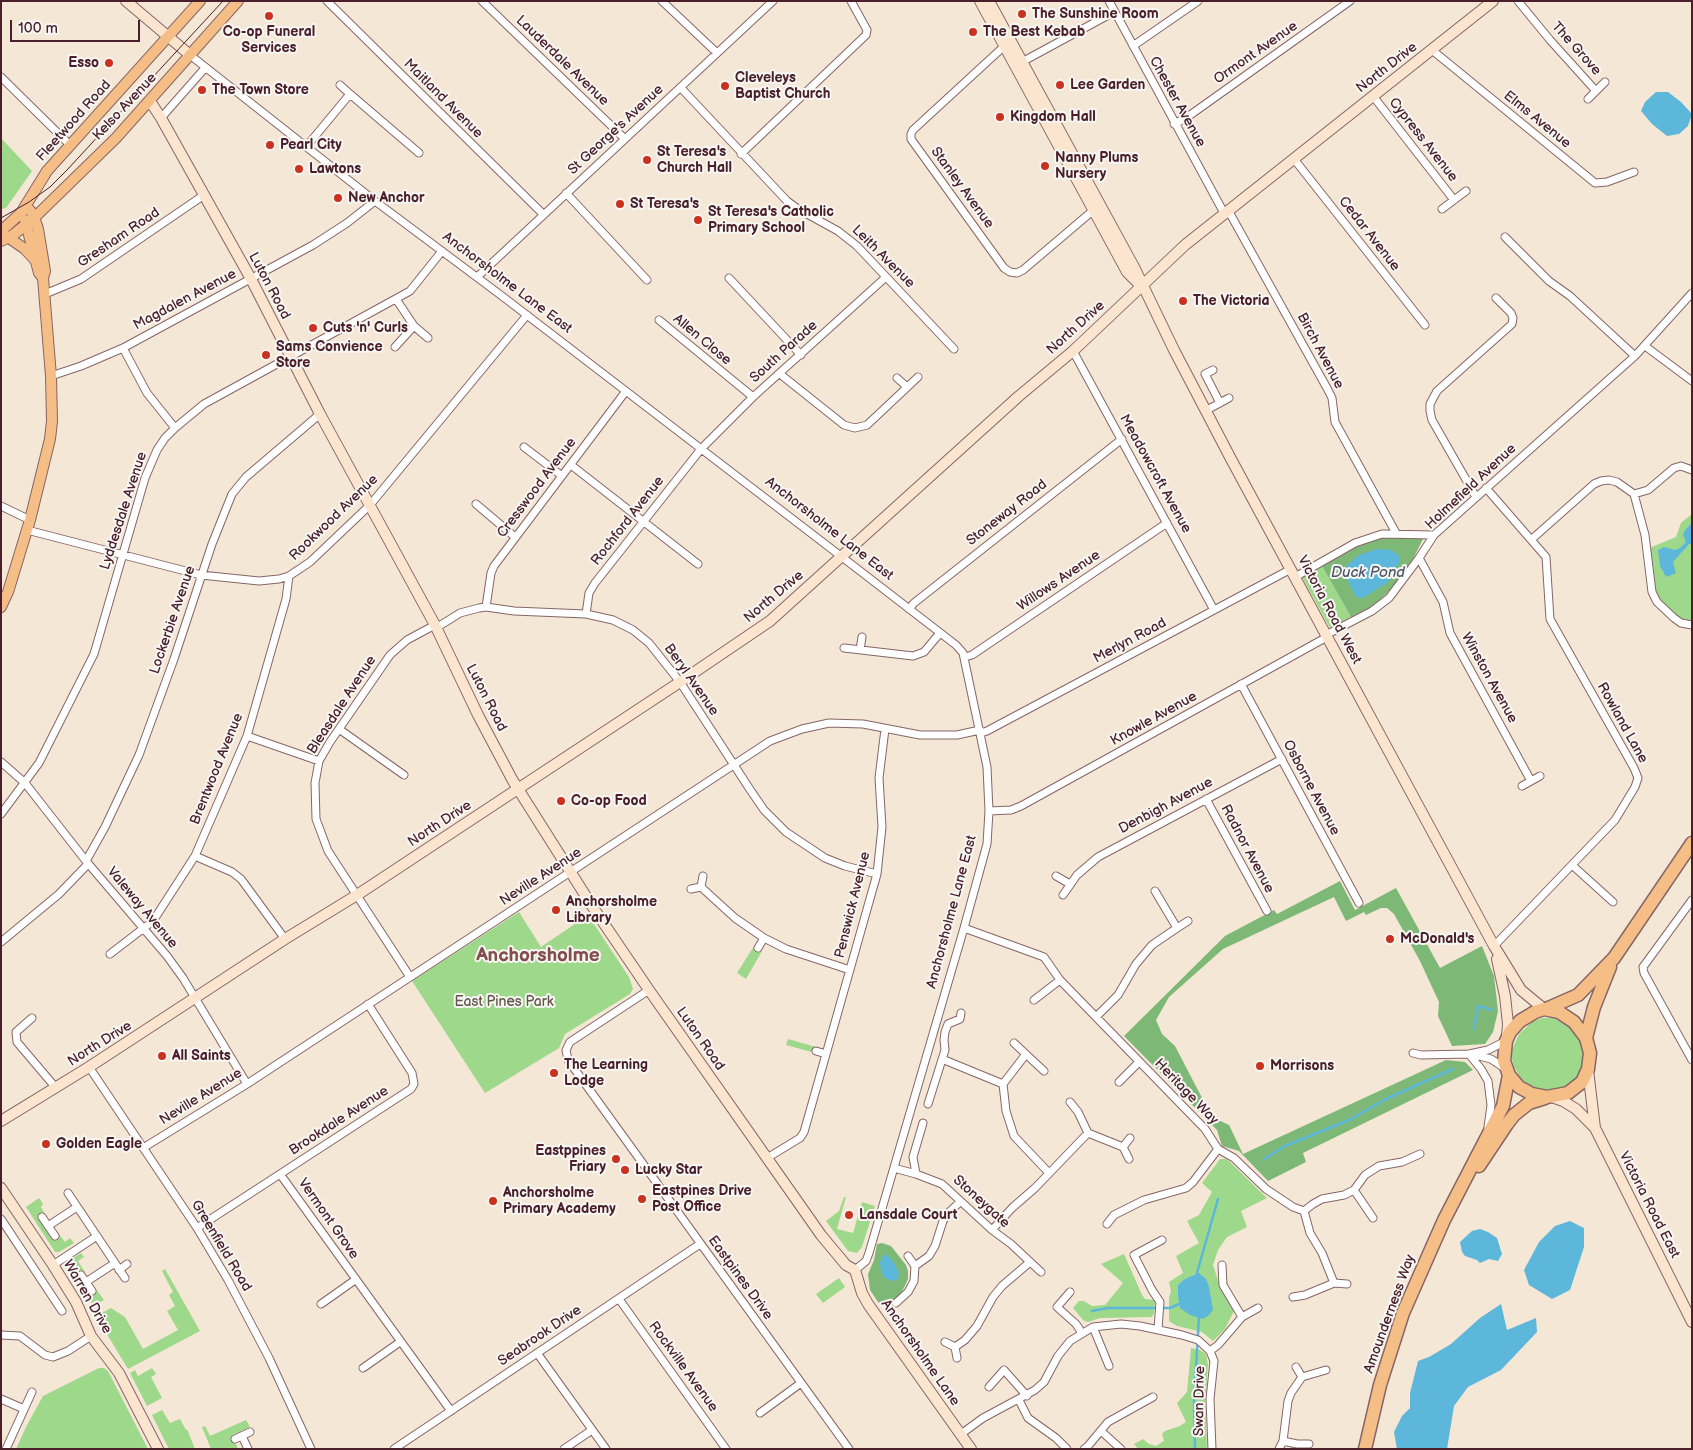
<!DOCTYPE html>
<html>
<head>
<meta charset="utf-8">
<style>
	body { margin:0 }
	#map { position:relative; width:1693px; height:1450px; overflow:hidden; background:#f5e7d6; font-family:"Balsamiq Sans",sans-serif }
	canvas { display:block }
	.frame { position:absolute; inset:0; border:2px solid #4a1f2b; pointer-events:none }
	.scale { position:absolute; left:10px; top:20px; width:130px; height:22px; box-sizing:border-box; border:2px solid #4a1f2b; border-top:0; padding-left:6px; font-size:15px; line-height:18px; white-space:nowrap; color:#4a1f2b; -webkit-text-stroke:4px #f6f6f2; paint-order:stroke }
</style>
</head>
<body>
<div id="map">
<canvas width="1693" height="1450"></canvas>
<div class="frame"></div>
<div class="scale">100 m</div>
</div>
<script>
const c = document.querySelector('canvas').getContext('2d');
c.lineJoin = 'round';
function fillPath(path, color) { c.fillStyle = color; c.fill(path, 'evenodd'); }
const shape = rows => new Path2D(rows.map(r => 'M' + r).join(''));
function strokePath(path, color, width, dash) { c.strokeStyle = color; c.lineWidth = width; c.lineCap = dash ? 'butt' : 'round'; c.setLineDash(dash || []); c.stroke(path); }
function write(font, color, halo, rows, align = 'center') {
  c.font = font + ' "Balsamiq Sans",sans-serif'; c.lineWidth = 4; c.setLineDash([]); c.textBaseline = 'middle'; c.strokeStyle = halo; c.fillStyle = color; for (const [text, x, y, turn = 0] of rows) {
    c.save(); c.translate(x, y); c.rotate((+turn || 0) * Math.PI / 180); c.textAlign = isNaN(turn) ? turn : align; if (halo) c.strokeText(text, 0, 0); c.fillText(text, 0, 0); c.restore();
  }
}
const green = shape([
	[1,138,32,171,6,208,1,209],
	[1692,514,1692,625,1657,602,1647,549,1676,537,1681,523],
	[1322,566,1351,617,1330,628,1302,577],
	[519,912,541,947,588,915,629,977,633,989,630,994,565,1034,559,1048,485,1093,412,981],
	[754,946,762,951,746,979,737,973],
	[1542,1018,1554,1018,1565,1023,1574,1031,1580,1039,1584,1050,1582,1074,1566,1089,1555,1092,1538,1091,1523,1082,1514,1067,1512,1059,1512,1050,1519,1034,1532,1022],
	[788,1039,816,1047,815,1053,786,1045],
	[1220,1159,1226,1159,1230,1162,1267,1198,1241,1211,1247,1227,1227,1237,1218,1250,1213,1265,1218,1280,1234,1311,1225,1329,1213,1341,1202,1332,1177,1326,1169,1321,1169,1298,1171,1291,1169,1282,1183,1273,1176,1256,1199,1243,1187,1221,1199,1215,1212,1192,1202,1183],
	[844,1197,846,1197,837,1229,853,1233,862,1202,875,1206,862,1247,857,1253,848,1251,826,1221,839,1211],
	[39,1198,43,1204,41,1207,45,1214,42,1216,55,1236,59,1234,65,1242,70,1238,74,1243,59,1252,55,1252,26,1207],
	[81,1253,84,1257,78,1261,85,1272,81,1275,92,1291,96,1289,104,1300,94,1306,66,1265,67,1262],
	[1124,1254,1142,1295,1145,1299,1155,1300,1154,1313,1152,1317,1100,1318,1088,1322,1084,1321,1073,1308,1079,1301,1084,1301,1092,1306,1105,1305,1123,1283,1101,1264],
	[165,1269,200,1331,128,1369,96,1316,111,1308,125,1317,143,1349,178,1330,167,1311,175,1306,169,1295,173,1292,162,1271],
	[839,1278,845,1287,823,1303,816,1294],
	[1191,1348,1200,1350,1206,1354,1208,1365,1205,1404,1207,1449,1138,1449,1134,1444,1143,1439,1149,1444,1156,1446,1164,1441,1162,1434,1165,1431,1180,1426,1186,1422,1177,1403,1187,1392],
	[99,1368,104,1368,108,1371,148,1449,16,1449,26,1427,43,1396],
	[152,1368,156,1374,151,1377,162,1398,147,1406,130,1373,135,1370,138,1376],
	[162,1410,170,1423,180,1419,186,1430,187,1429,195,1449,169,1449,152,1415],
	[246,1420,250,1427,232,1435,238,1449,211,1449,202,1427,205,1426,210,1436]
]);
const forest = shape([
	[1391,536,1416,537,1423,539,1414,557,1396,584,1375,605,1351,617,1322,566,1357,546,1380,538],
	[1340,881,1355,910,1396,888,1440,968,1482,946,1494,976,1498,1011,1493,1032,1485,1044,1452,1046,1438,1016,1439,1002,1420,961,1394,914,1387,908,1381,908,1366,915,1364,912,1346,921,1334,897,1223,949,1169,997,1156,1020,1162,1034,1175,1046,1212,1117,1229,1125,1243,1154,1446,1060,1465,1062,1473,1070,1303,1153,1306,1162,1268,1181,1239,1151,1222,1146,1217,1130,1124,1036,1225,936,1274,910,1277,914],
	[882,1243,891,1246,906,1265,908,1271,908,1279,901,1294,895,1299,884,1305,878,1302,870,1290,868,1274,874,1260,877,1244]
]);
const water = shape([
	[1656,92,1668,92,1681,102,1692,114,1688,126,1679,134,1667,136,1652,124,1641,111,1645,102],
	[1692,523,1692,544,1689,544,1673,562,1676,573,1666,577,1660,566,1658,550,1664,547,1675,550,1680,548,1686,542,1683,535,1685,530],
	[1377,549,1392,550,1399,556,1399,563,1388,582,1363,598,1356,597,1345,575,1347,565,1359,555],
	[1570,1221,1584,1228,1584,1247,1570,1290,1552,1299,1529,1285,1524,1270,1539,1242,1555,1226],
	[1480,1229,1488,1232,1497,1238,1502,1254,1498,1261,1489,1259,1480,1263,1477,1260,1465,1256,1462,1252,1460,1242,1472,1231],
	[886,1254,893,1261,899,1273,898,1279,894,1281,884,1278,881,1270,880,1263,882,1257],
	[1199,1273,1206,1279,1209,1287,1213,1310,1208,1316,1203,1319,1190,1315,1180,1308,1178,1296,1178,1285,1185,1279],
	[1501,1304,1507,1330,1536,1318,1537,1332,1501,1370,1468,1387,1454,1406,1447,1449,1397,1449,1394,1432,1402,1416,1410,1408,1410,1393,1418,1361,1429,1357,1451,1344,1480,1318]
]);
const stream = shape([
	[1474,1029,1478,1006,1492,1010],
	[1264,1159,1285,1146,1349,1120,1386,1099,1453,1069],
	[1197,1273,1218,1199],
	[1092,1311,1108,1308,1170,1308,1179,1304],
	[1195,1449,1194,1400,1199,1317]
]);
const street = shape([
	[327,1,543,214],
	[482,1,625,139],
	[662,1,717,53],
	[1109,1,1224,213],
	[1518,1,1550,40,1596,91],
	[1007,45,1000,50,913,130,911,134,911,139,1004,268,1010,272,1017,273,1023,270,1096,208],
	[1133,46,1198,1],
	[1432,50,1595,183,1607,182,1634,172],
	[190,55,375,201,502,296,842,557,956,645,963,653,987,767,989,811,987,844,964,928,869,1253,866,1261,855,1270],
	[1020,63,1114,12],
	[1,77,70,145],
	[340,85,350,94],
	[681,88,787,201,798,209,838,231,857,246,954,349],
	[1373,96,1454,200],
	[1588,99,1605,82],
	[161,118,205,68],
	[1174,124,1186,118,1350,1],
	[306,147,350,94,419,153],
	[741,154,866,35,867,30,851,1],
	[1294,159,1425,325],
	[566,193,647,280],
	[1442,209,1466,191],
	[1228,210,1328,390,1332,398,1335,422,1396,533],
	[1505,237,1549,281,1570,296,1635,356],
	[477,277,773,1],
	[729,278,801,355],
	[45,294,81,279,204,195],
	[396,299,414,326,428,338],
	[659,320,753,397],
	[1645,346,1692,381],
	[395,347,414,326],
	[123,348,147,393,175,428],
	[1073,351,1214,610],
	[1213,370,1205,374,1220,403],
	[780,374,844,425,855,428,867,425,918,377],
	[51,376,81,366,123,348,313,245,347,223,375,201],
	[897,378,907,387],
	[1205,411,1229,398],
	[524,447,562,476],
	[571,465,698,564],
	[1486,488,1546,557,1550,619,1634,768,1638,778,1635,787,1615,820,1494,946],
	[1634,494,1645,535,1652,592,1657,602,1674,618,1681,623,1692,625],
	[1476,497,1432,420,1430,411,1430,404,1437,391,1512,324,1513,318,1511,313,1496,298],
	[476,504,515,537],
	[1,506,30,520],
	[27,530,201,575,259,581,279,579,289,576,310,562,370,505,527,315],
	[1532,539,1594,484,1601,481,1609,480,1617,482,1634,494,1648,490,1674,468,1681,466,1692,470],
	[1419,558,1443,602,1450,633,1531,781],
	[1295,577,1355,543,1382,534,1434,535],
	[486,607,491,573,494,566,626,391],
	[909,609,914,603,1122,439],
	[586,614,589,593,595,583,701,449,753,397,886,277],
	[436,628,460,613,479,608,486,607,514,611,586,614,613,620,633,630,649,643,680,682,749,788,764,810,786,832,825,858,845,866,877,874],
	[1326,635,1372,611,1389,598,1419,558,1434,535,1635,356,1692,293],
	[844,648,913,656,924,652,940,633],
	[860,650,862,637],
	[965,657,972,655,1167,523],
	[1241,684,1359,903],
	[339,729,404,775],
	[981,733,987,731,1291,569],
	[247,736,319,761],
	[1,762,25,783,86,861,167,956,183,978,247,1084],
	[1522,786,1540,776],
	[1206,799,1267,911],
	[989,811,1011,810,1021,806,1327,637],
	[1,814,39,763,94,654,145,478,157,450,165,438,175,428,204,404,410,291,442,251],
	[195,856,232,872,241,879,285,939],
	[86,861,105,827,139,755,174,659,212,544,232,494,246,477,320,414],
	[1572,865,1613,902],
	[1056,876,1070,884],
	[701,887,703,876],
	[691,889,701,887,735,918,764,938,786,949,850,970],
	[1063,895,1077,875,1098,857,1282,759],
	[1692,900,1643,967,1644,973,1692,1060],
	[964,928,1044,957,1060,980,1205,1129,1218,1149,1193,1182,1186,1188,1144,1200,1114,1215,1107,1224],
	[1177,928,1188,921],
	[1,942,59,894,88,864],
	[758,948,764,938],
	[110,954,153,921,195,856,247,736,286,599,289,576],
	[410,977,328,851,316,819,315,783,319,761,330,742,390,655,407,640,435,625],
	[649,990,570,1042,566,1050,568,1060,849,1449],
	[1034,1000,1060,980],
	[1096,1017,1118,995,1136,964,1152,945,1177,928,1155,891],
	[32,1018,16,1032,17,1042,56,1088],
	[1014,1043,1044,1071],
	[816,1051,826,1054],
	[1413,1053,1421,1055,1469,1054,1488,1050,1506,1041],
	[1026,1054,1003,1084,1006,1111,1014,1136,1049,1173],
	[1469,1054,1481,1069,1488,1081,1491,1105,1488,1127],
	[1471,1054,1491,1059,1506,1069],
	[942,1059,1003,1084],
	[89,1067,197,1228,228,1280,269,1358,311,1449],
	[1119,1082,1139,1062],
	[1070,1102,1078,1112,1088,1133,1123,1147,1129,1159],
	[928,1104,945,1050,944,1040,945,1032,948,1024,960,1019,961,1013],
	[1123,1147,1130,1138],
	[143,1148,247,1084,770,741,802,729,829,723,863,724,920,735,957,735,980,730],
	[1218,1149,1234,1158,1266,1189,1293,1207,1304,1211],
	[767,1158,800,1138,804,1132,877,874,882,827,879,778,885,729],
	[894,1168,916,1174,942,1184,992,1230,1011,1244,1041,1272],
	[280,1174,451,1411],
	[916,1174,913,1157,923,1123],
	[1354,1190,1373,1218],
	[68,1193,125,1278],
	[1304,1211,1313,1204,1322,1199,1344,1195,1354,1190,1365,1175,1379,1166,1402,1162,1420,1154],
	[42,1217,55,1236],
	[1,1219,62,1311],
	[48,1226,77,1207],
	[197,1228,411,1089,414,1084,412,1073,368,1004],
	[992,1230,1012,1208,1035,1188,1088,1133],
	[908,1256,915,1266],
	[53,1265,97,1236],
	[1222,1265,1223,1285,1242,1317],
	[119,1270,127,1264],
	[81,1275,92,1291],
	[86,1282,115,1263],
	[1334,1283,1347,1284],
	[1070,1292,1057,1307,1076,1324,1082,1333],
	[1293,1297,1305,1295,1334,1283,1322,1253,1310,1233,1304,1211],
	[619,1299,726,1449],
	[896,1303,908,1292,914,1281,915,1266,929,1256,935,1246,943,1221,948,1213,960,1202],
	[321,1304,355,1280],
	[1093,1327,1109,1366],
	[1158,1329,1160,1302,1152,1290,1134,1255,1162,1240],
	[1,1335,20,1336,45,1355,53,1357,68,1351,91,1336],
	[945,1342,955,1347],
	[1210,1351,1218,1345,1242,1317,1258,1308],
	[537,1353,606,1449],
	[957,1358,955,1347,965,1340,977,1326,993,1297,1002,1286,1030,1262],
	[1296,1367,1302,1377],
	[363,1368,400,1342],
	[989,1387,1004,1370,1027,1396],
	[1,1399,24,1409],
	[1019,1400,1028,1418,1056,1438,1067,1449],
	[760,1413,801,1383],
	[1101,1431,1121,1449],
	[961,1434,983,1418,1035,1390,1044,1382,1058,1356,1070,1341,1093,1327,1121,1324,1140,1326,1182,1335,1198,1340,1210,1351,1214,1361,1210,1399,1212,1449],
	[242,1436,248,1449],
	[235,1439,250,1432],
	[1283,1441,1297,1444,1309,1444],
	[6,1449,32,1392],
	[394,1449,700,1244],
	[564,1449,592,1430],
	[1084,1449,1088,1446,1108,1422,1153,1397],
	[1279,1449,1283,1441,1288,1401,1291,1393,1302,1377,1326,1370]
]);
const secondary = shape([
	[126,1,190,55],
	[980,1,1127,272,1139,284],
	[989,1,1134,267,1174,350,1231,459,1494,946,1521,990,1544,1009],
	[150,101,161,118,251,279,320,414,435,625,478,715,513,781,592,906,649,990,821,1235,846,1265,855,1270,862,1293,868,1304,971,1449],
	[1497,959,1505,996,1508,1024,1507,1037],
	[1588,1070,1595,1128],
	[1552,1097,1563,1101,1576,1109,1595,1128,1692,1322],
	[1,1121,89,1067,285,939,357,895,680,682,770,621,1019,396,1073,351,1185,245,1493,1],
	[1,1188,53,1265,76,1302,91,1336,119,1373,158,1449]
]);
const primary = shape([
	[25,220,39,273,43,278],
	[1,231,21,213,47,171,200,1],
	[9,238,25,249,36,261],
	[1,241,13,235,34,218,116,138,238,1],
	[1,607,8,592,30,520,50,439,52,421,51,376,43,278,45,271,38,229,33,214,26,206]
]);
const highway = shape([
	[1544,1009,1559,1012,1574,1022,1586,1038,1590,1053,1588,1069,1582,1082,1568,1093,1547,1097,1532,1094,1519,1087,1509,1075,1504,1061,1506,1041,1510,1032,1520,1021,1535,1012,1544,1009],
	[1546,1009,1578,995,1614,958,1692,843],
	[1586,1038,1594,1007,1610,967],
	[1479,1166,1507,1124,1514,1115,1529,1103,1545,1098],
	[1365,1449,1380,1385,1403,1313,1444,1220,1503,1106,1509,1075]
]);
const tram = shape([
	[1,218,29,202,50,187,67,170,223,1]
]);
const markers = [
	[1022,14,5,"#c8321e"],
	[269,16,5,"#c8321e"],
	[973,32,5,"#c8321e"],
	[109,63,5,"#c8321e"],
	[1060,85,5,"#c8321e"],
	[725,86,5,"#c8321e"],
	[202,90,5,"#c8321e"],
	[1000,117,5,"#c8321e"],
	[270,145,5,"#c8321e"],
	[647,160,5,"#c8321e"],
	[1045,166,5,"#c8321e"],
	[299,169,5,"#c8321e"],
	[338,198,5,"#c8321e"],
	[620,204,5,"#c8321e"],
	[698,220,5,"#c8321e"],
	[1183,301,5,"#c8321e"],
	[313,328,5,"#c8321e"],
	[266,355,5,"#c8321e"],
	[561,801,5,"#c8321e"],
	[556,910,5,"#c8321e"],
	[1390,939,5,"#c8321e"],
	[162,1056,5,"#c8321e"],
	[1260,1066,5,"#c8321e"],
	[554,1073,5,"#c8321e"],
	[46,1144,5,"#c8321e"],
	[616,1159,5,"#c8321e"],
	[625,1170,5,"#c8321e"],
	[642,1199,5,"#c8321e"],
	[493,1201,5,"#c8321e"],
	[849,1215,5,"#c8321e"]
];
const poiNames = [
	["The Sunshine Room",1032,14],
	["Co-op Funeral",269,32,"center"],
	["Services",269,48,"center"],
	["The Best Kebab",983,32],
	["Esso",99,63,"right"],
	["Cleveleys",735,78],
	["Baptist Church",735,94],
	["Lee Garden",1070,85],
	["The Town Store",212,90],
	["Kingdom Hall",1010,117],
	["Pearl City",280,145],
	["St Teresa's",657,152],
	["Church Hall",657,168],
	["Nanny Plums",1055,158],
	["Nursery",1055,174],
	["Lawtons",309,169],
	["New Anchor",348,198],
	["St Teresa's",630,204],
	["St Teresa's Catholic",708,212],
	["Primary School",708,228],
	["The Victoria",1193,301],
	["Cuts 'n' Curls",323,328],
	["Sams Convience",276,347],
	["Store",276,363],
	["Co-op Food",571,801],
	["Anchorsholme",566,902],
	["Library",566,918],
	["McDonald's",1400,939],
	["All Saints",172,1056],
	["The Learning",564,1065],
	["Lodge",564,1081],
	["Morrisons",1270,1066],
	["Golden Eagle",56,1144],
	["Eastppines",606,1151,"right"],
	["Friary",606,1167,"right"],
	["Lucky Star",635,1170],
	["Eastpines Drive",652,1191],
	["Post Office",652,1207],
	["Anchorsholme",503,1193],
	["Primary Academy",503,1209],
	["Lansdale Court",859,1215]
];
const streetNames = [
	["The Grove",1576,49,48],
	["Ormont Avenue",1256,53,-35],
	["Lauderdale Avenue",562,61,44],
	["North Drive",1387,68,-38],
	["Maitland Avenue",443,99,45],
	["Chester Avenue",1177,102,61],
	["Kelso Avenue",125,107,-47],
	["Elms Avenue",1537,120,39],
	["Fleetwood Road",74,121,-48],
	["St George's Avenue",616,130,-43],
	["Cypress Avenue",1423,140,52],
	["Stanley Avenue",962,188,54],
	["Cedar Avenue",1369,234,52],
	["Gresham Road",119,238,-34],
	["Leith Avenue",883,257,45],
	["Anchorsholme Lane East",507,283,37],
	["Luton Road",269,286,62],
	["Magdalen Avenue",185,300,-28],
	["North Drive",1076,328,-42],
	["Allen Close",702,340,40],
	["Birch Avenue",1320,351,62],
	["South Parade",784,352,-42],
	["Meadowcroft Avenue",1155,474,61],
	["Holmefield Avenue",1471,487,-43],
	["Cresswood Avenue",537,488,-53],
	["Lyddesdale Avenue",124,511,-72],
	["Stoneway Road",1007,513,-38],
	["Rookwood Avenue",334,518,-44],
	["Rochford Avenue",628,521,-52],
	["Anchorsholme Lane East",829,529,38],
	["Willows Avenue",1059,581,-34],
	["North Drive",774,597,-40],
	["Victoria Road West",1329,610,62],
	["Lockerbie Avenue",173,620,-71],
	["Merlyn Road",1130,641,-28],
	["Winston Avenue",1489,678,61],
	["Beryl Avenue",691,680,55],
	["Luton Road",486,698,63],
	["Bleasdale Avenue",342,705,-57],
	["Knowle Avenue",1154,719,-29],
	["Rowland Lane",1622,723,61],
	["Brentwood Avenue",217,769,-68],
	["Osborne Avenue",1311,788,62],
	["Denbigh Avenue",1166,806,-28],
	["North Drive",440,824,-33],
	["Radnor Avenue",1247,849,62],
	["Neville Avenue",541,877,-33],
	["Penswick Avenue",853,905,-76],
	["Valeway Avenue",142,908,50],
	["Anchorsholme Lane East",952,912,-75],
	["Luton Road",700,1039,55],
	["North Drive",100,1044,-32],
	["Heritage Way",1186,1092,46],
	["Neville Avenue",201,1097,-32],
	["Brookdale Avenue",339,1121,-33],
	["Stoneygate",981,1202,42],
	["Victoria Road East",1649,1205,63],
	["Vermont Grove",328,1219,55],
	["Greenfield Road",221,1246,59],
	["Eastpines Drive",740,1278,54],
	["Warren Drive",87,1297,60],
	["Amounderness Way",1390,1314,-70],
	["Seabrook Drive",540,1336,-34],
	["Anchorsholme Lane",920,1353,55],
	["Rockville Avenue",683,1367,54],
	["Swan Drive",1200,1401,-89]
];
const parkNames = [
	["East Pines Park",504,1002]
];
const waterNames = [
	["Duck Pond",1368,573]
];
const districtNames = [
	["Anchorsholme",538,956]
];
fillPath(green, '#9ed88b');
fillPath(forest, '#7eb877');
fillPath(water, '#5cb7da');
strokePath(stream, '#5cb7da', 2.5);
strokePath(street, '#866567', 9);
strokePath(secondary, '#866567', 12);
strokePath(primary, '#866567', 12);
strokePath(highway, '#866567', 15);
strokePath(street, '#fff', 7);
strokePath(secondary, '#fbe5cf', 10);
strokePath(primary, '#f6be87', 10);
strokePath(highway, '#f6be87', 12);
strokePath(tram, '#4a1f2b', 1);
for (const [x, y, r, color] of markers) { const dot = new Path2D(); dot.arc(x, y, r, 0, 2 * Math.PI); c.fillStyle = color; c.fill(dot); strokePath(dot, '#f6f6f2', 2); }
write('bold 14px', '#4a1f2b', '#f6f6f2', poiNames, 'left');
write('14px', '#4a1f2b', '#f6f6f2', streetNames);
write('14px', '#635648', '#f6f6f2', parkNames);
write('italic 15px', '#505468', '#f6f6f2', waterNames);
write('bold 19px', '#834d4c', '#f6f6f2', districtNames);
</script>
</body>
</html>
